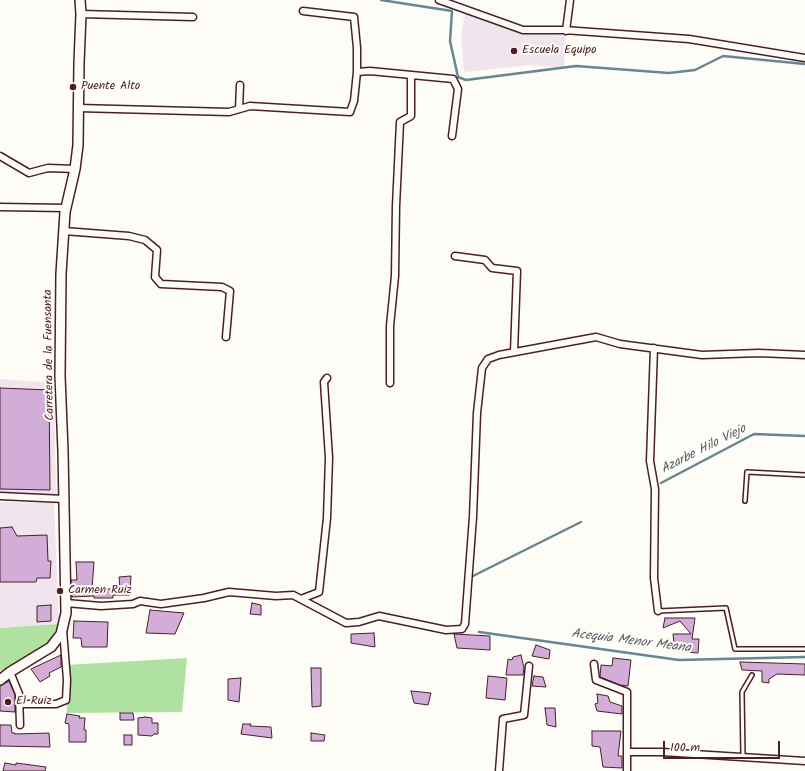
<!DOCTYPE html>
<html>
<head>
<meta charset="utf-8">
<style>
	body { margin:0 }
	#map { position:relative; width:805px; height:771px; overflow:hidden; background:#fdfcf7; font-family:Kalam,sans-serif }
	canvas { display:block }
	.scale { position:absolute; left:663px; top:741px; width:117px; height:18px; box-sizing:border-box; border:2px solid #4a1f2b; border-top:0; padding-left:5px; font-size:12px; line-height:14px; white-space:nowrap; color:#4a1f2b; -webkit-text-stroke:3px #fdfcf7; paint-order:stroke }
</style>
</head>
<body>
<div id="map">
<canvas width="805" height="771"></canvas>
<div class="scale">100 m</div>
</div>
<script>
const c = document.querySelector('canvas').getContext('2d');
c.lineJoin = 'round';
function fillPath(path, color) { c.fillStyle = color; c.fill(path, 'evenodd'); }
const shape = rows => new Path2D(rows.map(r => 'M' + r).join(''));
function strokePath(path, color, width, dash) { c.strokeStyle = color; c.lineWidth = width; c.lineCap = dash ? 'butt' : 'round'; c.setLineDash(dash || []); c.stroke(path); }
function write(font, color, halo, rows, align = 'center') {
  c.font = font + ' Kalam,sans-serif'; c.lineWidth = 4; c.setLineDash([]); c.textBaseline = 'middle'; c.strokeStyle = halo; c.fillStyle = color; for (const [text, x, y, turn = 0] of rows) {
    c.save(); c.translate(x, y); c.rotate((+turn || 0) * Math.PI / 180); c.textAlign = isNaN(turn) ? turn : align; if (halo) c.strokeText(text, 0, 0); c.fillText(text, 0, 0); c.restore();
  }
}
const built = shape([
	[465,13,521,33,566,35,564,68,532,65,464,72,461,37],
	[0,379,54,383,56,495,0,494],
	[0,502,54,503,59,624,0,628]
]);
const green = shape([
	[59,624,51,639,37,651,0,671,0,628],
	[187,658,182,712,67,713,66,665]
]);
const stream = shape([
	[381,0,452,11,450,41,458,77,466,80,576,66,669,73,695,70,723,56,805,64],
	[661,483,754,434,805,436],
	[470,575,473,576,581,522],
	[479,632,679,660,805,657]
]);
const building = shape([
	[0,388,49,390,50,490,0,489,0,388],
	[12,527,17,536,47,535,48,561,51,561,50,578,37,578,36,582,0,582,0,528,12,527],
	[76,562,94,562,92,589,120,589,119,577,131,576,130,595,113,595,113,598,94,598,94,596,72,597,71,580,77,580,76,562],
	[252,603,261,605,261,615,250,614,252,603],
	[51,605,51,621,37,622,37,606,51,605],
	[150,610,184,613,175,634,146,633,150,610],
	[665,618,695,618,692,639,699,639,698,653,686,652,684,645,674,644,673,634,691,634,680,621,663,628,665,618],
	[74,621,108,622,107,647,82,647,81,638,73,638,74,621],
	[374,633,375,647,351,643,351,634,374,633],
	[454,634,490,636,490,650,457,648,454,634],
	[536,645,550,650,549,659,532,656,536,645],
	[61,655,61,667,49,673,50,676,40,682,31,669,61,655],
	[521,655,524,668,523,675,506,675,508,659,512,660,513,657,521,655],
	[613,658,631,660,628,686,620,685,600,677,601,665,612,666,613,658],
	[740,662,805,664,805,675,777,674,769,679,769,683,762,682,762,671,742,670,740,662],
	[311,668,321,668,321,706,312,707,311,668],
	[488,676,507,678,505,700,486,698,488,676],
	[534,676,543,677,546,687,532,686,534,676],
	[241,678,239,702,228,700,228,679,241,678],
	[9,681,15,695,15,712,0,711,0,686,9,681],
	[411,691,431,693,428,705,414,703,411,691],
	[597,694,608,696,610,702,622,706,622,714,597,711,595,704,598,703,597,694],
	[545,708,555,708,556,727,547,725,545,708],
	[120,713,133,713,134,720,120,720,120,713],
	[67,714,80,716,79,718,85,718,84,730,86,730,86,742,69,742,69,724,65,723,67,714],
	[145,717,152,718,152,723,158,723,158,734,154,734,152,736,138,735,138,718,145,717],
	[243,724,251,724,250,726,271,727,272,738,241,734,243,724],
	[0,725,11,725,12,733,15,733,15,734,49,733,50,747,0,746,0,725],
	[592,731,621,731,618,756,622,756,622,768,603,767,600,747,592,746,592,731],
	[311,733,325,735,324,741,311,741,311,733],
	[124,735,132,735,132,745,124,745,124,735],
	[5,763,16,765,16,763,46,767,45,771,3,771,5,763]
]);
const service = shape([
	[745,501,747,472,805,475],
	[658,611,726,608,735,649,805,649],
	[743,757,742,692,752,675]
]);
const minor = shape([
	[439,0,523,30,564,30,689,39,805,58],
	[303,11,354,17,357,48,357,72],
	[81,14,193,17],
	[566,31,570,0],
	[78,108,229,112,250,106,350,112,354,101,357,72,370,71,453,79,458,89,452,136],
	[239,109,240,85],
	[0,156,29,173,48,168,75,169],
	[0,207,66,208],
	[64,231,129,236,145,240,157,250,155,277,161,284,222,287,230,291,226,337],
	[455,256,485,260,492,268,517,271,514,352],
	[654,348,650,461,655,489,654,578,658,611],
	[390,383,390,326,395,276,396,206,400,122,411,116,411,75],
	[0,496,64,499],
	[301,599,319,592,327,518,329,458,324,382,327,378],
	[66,603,101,606,133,604,140,601,161,604,204,598,229,592,276,596,293,595,346,623,359,622,379,616,446,630,462,629,465,624,473,517,477,413,482,368,488,359,499,355,596,337,620,344,702,355,759,353,805,355],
	[594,664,596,680,627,692,627,771],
	[10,672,19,694,20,725],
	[20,704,56,704,66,700,67,680,63,630],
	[627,752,662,752,805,761],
	[499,771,503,719,524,715,529,666]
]);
const secondary = shape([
	[0,680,10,672,51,647,61,634,66,613,63,451,60,376,61,274,65,212,75,169,78,145,79,63,81,14,80,0]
]);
const markers = [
	[514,51,4,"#4a1f2b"],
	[73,87,4,"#4a1f2b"],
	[60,591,4,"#4a1f2b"],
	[8,702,4,"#4a1f2b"]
];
const poiNames = [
	["Escuela Equipo",522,51],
	["Puente Alto",81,87],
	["Carmen Ruiz",68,591],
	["El Ruiz",16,702]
];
const streetNames = [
	["Carretera de la Fuensanta",50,355,-91]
];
const waterNames = [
	["Azarbe Hilo Viejo",704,450,-27],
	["Acequia Menor Meana",631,642,7]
];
fillPath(built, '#f0e4ed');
fillPath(green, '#afe1a1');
strokePath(stream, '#678692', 2.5);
fillPath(building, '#d1add7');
strokePath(building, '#4a1f2b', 1);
strokePath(service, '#4a1f2b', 6);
strokePath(minor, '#4a1f2b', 9);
strokePath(secondary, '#4a1f2b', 12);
strokePath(service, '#fdfcf7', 3);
strokePath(minor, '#fdfcf7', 6);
strokePath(secondary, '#fdfcf7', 9);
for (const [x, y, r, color] of markers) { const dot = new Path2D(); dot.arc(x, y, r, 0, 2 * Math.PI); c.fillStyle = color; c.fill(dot); strokePath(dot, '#fdfcf7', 1.5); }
write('12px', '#4a1f2b', '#fdfcf7', poiNames, 'left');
write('12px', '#4a1f2b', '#fdfcf7', streetNames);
write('italic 13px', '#5b5b67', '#fdfcf7', waterNames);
</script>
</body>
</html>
